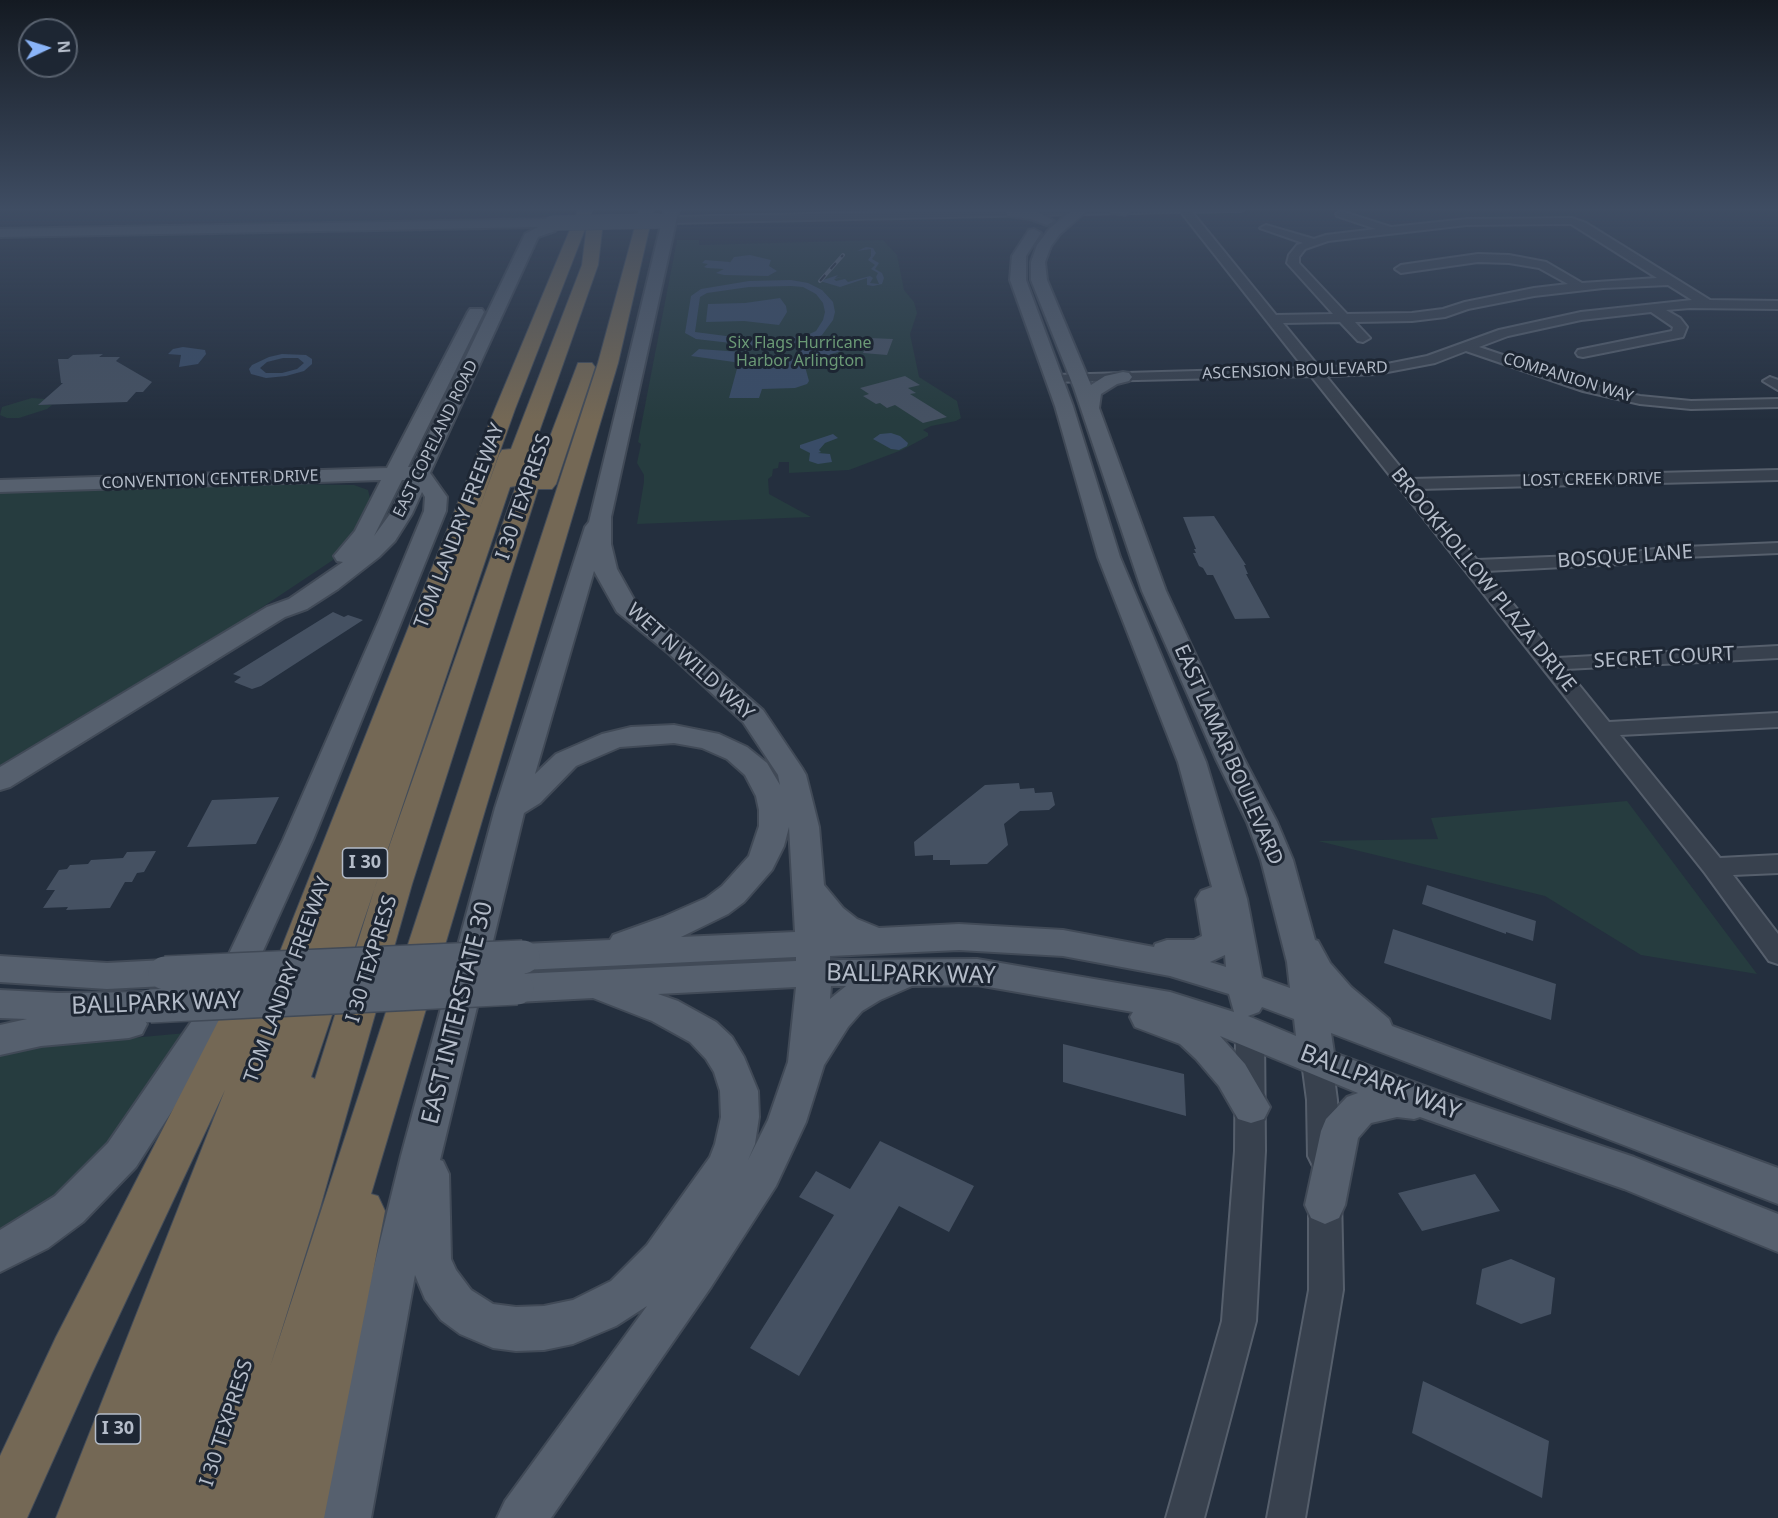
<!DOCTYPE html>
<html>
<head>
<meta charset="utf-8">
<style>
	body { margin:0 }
	#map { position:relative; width:1778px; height:1518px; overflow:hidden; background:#242f3e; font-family:"Noto Sans",sans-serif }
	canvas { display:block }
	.north { position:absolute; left:18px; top:18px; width:60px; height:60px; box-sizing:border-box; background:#1d2633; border:2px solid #59626f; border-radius:50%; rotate:86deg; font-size:16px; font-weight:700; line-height:24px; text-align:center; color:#b4bcc9 }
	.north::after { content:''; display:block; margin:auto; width:21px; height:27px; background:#8ab4f8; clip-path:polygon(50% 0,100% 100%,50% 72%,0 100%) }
</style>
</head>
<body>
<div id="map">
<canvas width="1778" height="1518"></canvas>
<div class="north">N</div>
</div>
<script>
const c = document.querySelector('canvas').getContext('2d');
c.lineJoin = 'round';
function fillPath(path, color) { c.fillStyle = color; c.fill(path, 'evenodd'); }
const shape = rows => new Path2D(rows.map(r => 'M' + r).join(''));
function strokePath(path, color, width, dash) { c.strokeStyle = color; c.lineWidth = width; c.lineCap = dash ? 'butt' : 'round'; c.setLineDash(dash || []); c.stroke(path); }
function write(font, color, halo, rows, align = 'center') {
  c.font = font + ' "Noto Sans",sans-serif'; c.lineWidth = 6; c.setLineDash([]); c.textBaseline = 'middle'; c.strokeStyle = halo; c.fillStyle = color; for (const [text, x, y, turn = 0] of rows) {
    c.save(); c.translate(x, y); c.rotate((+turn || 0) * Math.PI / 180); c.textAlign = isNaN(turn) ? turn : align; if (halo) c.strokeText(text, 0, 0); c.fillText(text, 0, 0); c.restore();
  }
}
const green = shape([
	[677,240,699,240,699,245,883,240,897,255,904,290,914,302,917,313,910,334,919,377,957,401,961,418,956,421,931,426,923,430,928,433,928,436,902,450,849,470,789,473,789,462,779,462,778,468,773,469,772,476,768,479,769,494,811,517,637,524,644,482,644,475,637,463,641,444,638,442],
	[32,398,45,399,39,405,52,405,47,409,19,418,7,418,0,415,2,407],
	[284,484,354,485,368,490,371,502,365,521,333,560,243,620,0,765,0,492],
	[1627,801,1757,974,1641,955,1545,896,1318,841,1438,839,1431,818],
	[186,1033,86,1176,0,1238,0,1050]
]);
const water = shape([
	[866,247,873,248,876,253,872,259,879,263,875,269,882,273,884,278,882,284,873,286,867,285,867,278,840,287,820,281,838,275,835,278,842,277,834,279,836,281,845,279,848,282,870,276,873,278,870,283,879,284,876,277,878,273,871,269,875,265,868,260,871,256,871,249,857,251],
	[750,255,771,260,769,266,777,271,768,276,724,275,716,273,724,269,707,268,704,267,708,264,702,263,705,260,730,262,729,264,734,257],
	[780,298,786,306,787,312,779,325,744,321,706,322,708,304,745,303],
	[836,346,844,350,804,363,809,381,807,384,795,388,762,389,759,398,729,398,738,365,734,362,691,356,699,349,741,352,742,360,774,361,801,358,798,350],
	[183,347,205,350,206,354,198,364,179,367,181,355,168,354,173,349],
	[282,354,306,355,312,359,312,364,304,371,286,376,266,378,251,374,249,369,252,365,269,357],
	[283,358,298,358,304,363,297,369,282,373,266,373,260,368,267,362],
	[891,433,900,436,908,443,907,446,899,450,891,449,873,439,880,434],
	[833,434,838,438,825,443,819,450,821,452,818,453,830,454,832,462,818,464,809,461,810,453,800,448,800,445]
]);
const canal = shape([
	[791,280,808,283,822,290,833,302,835,312,833,320,822,335,807,342,757,346,696,339,685,333,691,296,701,289,749,281,791,280],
	[791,286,803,287,816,294,823,303,825,312,823,320,816,331,805,336,757,340,695,332,700,297,707,293,749,287,791,286]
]);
const building = shape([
	[870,338,893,339,887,355,863,353],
	[103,354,99,357,120,357,116,361,152,382,143,392,136,392,127,402,38,405,63,383,61,383,58,359,68,359,73,355],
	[905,376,920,385,908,388,916,393,910,394,947,417,923,423,895,405,887,408,880,403,876,404,863,396,869,394,860,388],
	[1214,516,1246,565,1244,565,1248,574,1246,574,1270,618,1235,619,1213,575,1207,575,1203,568,1199,566,1193,553,1196,553,1194,549,1196,549,1183,517],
	[333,612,344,617,348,615,363,620,261,686,252,689,234,682,241,677,233,674],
	[1019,783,1020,789,1034,788,1035,793,1052,792,1055,805,1049,810,1020,811,1004,824,1008,845,987,864,950,865,950,860,933,860,933,855,915,856,914,842,985,785],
	[279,797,256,844,187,847,212,800],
	[156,851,144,872,137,873,132,882,125,882,110,908,66,910,68,907,43,908,55,890,46,890,59,870,67,869,70,865,88,864,91,860,123,858,127,852],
	[1427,885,1536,921,1533,941,1506,932,1506,934,1422,904],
	[1393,929,1556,984,1551,1020,1384,963],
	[1063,1044,1184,1074,1186,1116,1063,1082],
	[880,1141,974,1186,949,1232,899,1206,799,1376,750,1348,834,1215,799,1197,816,1171,850,1189],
	[1475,1174,1500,1211,1422,1231,1398,1193],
	[1511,1259,1555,1278,1551,1314,1521,1324,1476,1304,1482,1269],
	[1423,1381,1549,1441,1542,1498,1412,1433]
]);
const minor = shape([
	[1090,208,1246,208,1241,211,1192,212,1276,315,1333,314,1287,263,1289,255,1297,245,1303,243,1260,228,1266,225,1314,239,1326,235,1376,229,1337,216,1336,214,1341,211,1391,227,1467,219,1572,218,1586,223,1710,300,1778,301,1778,309,1690,308,1666,310,1680,318,1687,327,1683,337,1583,357,1578,356,1576,353,1578,350,1672,331,1673,327,1651,312,1581,320,1508,336,1479,347,1592,385,1640,396,1691,401,1778,399,1778,407,1691,409,1640,404,1583,391,1466,351,1435,363,1377,374,1326,376,1410,479,1778,470,1778,480,1418,489,1477,560,1622,554,1661,548,1778,543,1778,553,1661,558,1622,564,1486,571,1557,658,1778,646,1778,658,1566,669,1609,722,1778,713,1778,727,1620,735,1720,858,1778,855,1778,873,1733,875,1778,934,1778,964,1769,961,1705,873,1311,376,1050,382,1048,379,1055,375,1304,368,1181,212,669,223,664,220,669,217,1090,208],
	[1571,224,1657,278,1582,283,1546,262,1509,255,1478,254,1401,265,1395,269,1401,273,1478,262,1509,263,1539,268,1568,284,1534,288,1465,302,1443,309,1412,313,1347,314,1299,263,1299,257,1305,249,1328,241,1467,225,1571,224],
	[1668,285,1692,300,1581,312,1499,330,1427,356,1377,366,1319,367,1283,323,1340,322,1358,341,1363,342,1370,338,1355,322,1412,321,1445,317,1468,309,1534,296,1603,288,1668,285],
	[1770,377,1778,380,1778,390,1763,381,1770,377],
	[1250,1020,1260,1023,1264,1031,1265,1151,1256,1321,1204,1518,1166,1518,1222,1321,1235,1151,1236,1031,1240,1023,1250,1020],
	[1317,1050,1327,1053,1332,1062,1337,1100,1340,1156,1335,1166,1324,1170,1313,1166,1308,1156,1307,1100,1302,1062,1307,1053,1317,1050],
	[1325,1180,1336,1185,1341,1195,1343,1290,1305,1518,1267,1518,1309,1290,1309,1195,1314,1185,1325,1180]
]);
const major = shape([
	[665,208,679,208,611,517,611,544,617,569,636,603,686,643,763,710,802,768,806,775,819,827,824,885,843,908,857,919,879,928,959,924,1063,930,1154,947,1155,944,1167,940,1194,940,1202,936,1196,899,1201,891,1212,887,1178,762,1098,557,1055,406,1010,280,1012,256,1029,230,1034,229,1041,233,1026,256,1026,280,1073,406,1120,557,1206,762,1247,899,1262,978,1290,988,1287,962,1261,860,1247,822,1216,759,1142,591,1074,388,1031,280,1031,262,1037,245,1050,228,1075,208,1090,208,1060,234,1051,246,1045,262,1047,280,1091,385,1105,376,1123,372,1129,373,1132,377,1129,381,1117,384,1101,394,1099,408,1166,591,1244,759,1277,822,1293,860,1315,940,1318,941,1330,963,1351,987,1389,1019,1392,1026,1778,1168,1778,1204,1331,1033,1334,1053,1438,1091,1634,1157,1778,1214,1778,1252,1624,1189,1420,1117,1414,1119,1397,1117,1371,1123,1358,1138,1345,1205,1339,1218,1325,1224,1311,1218,1305,1205,1321,1131,1326,1119,1347,1097,1358,1093,1220,1036,1245,1064,1270,1107,1264,1119,1251,1123,1238,1119,1219,1086,1196,1059,1180,1044,1135,1027,1130,1017,1133,1012,977,985,912,986,880,1000,862,1011,848,1027,824,1065,806,1122,776,1186,711,1287,551,1518,497,1518,505,1501,647,1306,616,1326,573,1344,544,1350,516,1351,493,1348,460,1334,441,1320,425,1299,415,1275,371,1518,321,1518,366,1299,401,1156,495,808,585,527,589,522,665,208],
	[594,571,617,612,668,653,743,722,778,775,780,785,767,763,747,747,719,734,674,725,631,727,602,734,556,754,535,774,594,571],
	[674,743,702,748,727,759,745,775,756,796,759,810,759,826,749,856,722,886,706,898,663,917,613,935,610,940,523,944,511,948,506,957,511,966,523,970,796,957,796,961,517,974,505,978,500,988,505,998,517,1002,593,998,652,1021,690,1042,706,1059,714,1072,720,1091,721,1117,715,1144,710,1157,647,1245,611,1281,573,1300,544,1306,516,1307,493,1304,471,1290,456,1270,451,1259,449,1174,443,1161,440,1160,524,813,540,803,576,766,620,747,674,743],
	[789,827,795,932,681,937,728,914,744,902,772,870,784,846,789,827],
	[959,950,1063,956,1170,976,1229,994,1234,1012,1170,992,977,959,830,960,830,956,959,950],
	[1225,955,1226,967,1210,962,1225,955],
	[831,986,846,986,830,999,831,986],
	[796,987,788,1062,768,1120,748,1160,755,1144,759,1117,758,1091,744,1057,732,1037,716,1022,678,1001,658,994,796,987],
	[1262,1007,1294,1019,1296,1036,1248,1016,1259,1012,1262,1007],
	[1100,208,1129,208,1132,211,1125,215,1102,211,1100,208],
	[1013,209,1038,212,1054,221,1047,225,1030,219,1008,216,1006,213,1013,209],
	[552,219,559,223,557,228,555,231,538,237,430,473,447,497,446,511,313,840,235,1013,136,1167,83,1222,48,1248,0,1272,0,1230,55,1196,108,1143,209,996,283,840,379,620,424,511,425,497,422,492,412,514,395,541,379,557,338,589,307,609,285,617,10,787,0,790,0,767,267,607,289,599,343,562,337,561,334,556,355,531,381,480,0,492,0,480,387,468,468,312,470,309,482,309,484,312,408,467,413,467,525,234,538,227,0,237,0,229,552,219],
	[402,480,407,480,390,514,374,536,402,480],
	[0,956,107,963,165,960,177,964,182,973,177,982,165,986,107,989,0,982,0,956],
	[0,990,58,993,150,992,162,996,168,1006,162,1016,145,1020,147,1024,142,1034,129,1038,41,1046,0,1055,0,1025,27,1019,0,1018,0,990]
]);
const highway = shape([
	[579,208,593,208,589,220,595,217,603,222,598,265,533,449,545,450,578,363,592,363,595,367,556,484,552,489,538,489,412,884,320,1208,270,1367,598,363,640,208,654,208,618,363,371,1194,378,1196,385,1211,324,1518,56,1518,225,1090,92,1373,27,1518,0,1518,0,1456,56,1337,226,1006,252,974,266,970,272,972,495,409,579,208],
	[587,224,582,265,511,449,502,450,499,455,479,510,515,409,587,224],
	[516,486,376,884,315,1079,311,1077,510,487,516,486]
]);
const rail = shape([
	[820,281,843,255]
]);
const majorBridgeFar1 = shape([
	[552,223,659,221]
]);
const majorBridge = shape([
	[165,973,523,957],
	[150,1006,517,988]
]);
const farParknames = [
	["Six Flags Hurricane",800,343],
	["Harbor Arlington",800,361]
];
const farStreetnames = [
	["ASCENSION BOULEVARD",1295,371,-2],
	["COMPANION WAY",1568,378,17],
	["EAST COPELAND ROAD",436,439,-64],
	["CONVENTION CENTER DRIVE",210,480,-2],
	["LOST CREEK DRIVE",1592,480,-1]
];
const shields = [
	[365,863,45],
	[118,1429,45]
];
const shieldNames = [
	["I 30",365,863],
	["I 30",118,1429]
];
const streetNames = [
	["I 30 TEXPRESS",524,497,-71],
	["TOM LANDRY FREEWAY",460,526,-69],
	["BOSQUE LANE",1625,557,-4],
	["BROOKHOLLOW PLAZA DRIVE",1483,580,51],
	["SECRET COURT",1664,658,-3],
	["WET N WILD WAY",690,662,42],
	["EAST LAMAR BOULEVARD",1228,755,66],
	["I 30 TEXPRESS",372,959,-73],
	["TOM LANDRY FREEWAY",288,980,-70],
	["I 30 TEXPRESS",227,1423,-72]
];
const nearStreetnames = [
	["BALLPARK WAY",911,975,1],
	["BALLPARK WAY",156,1004,-2],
	["EAST INTERSTATE 30",458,1013,-76],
	["BALLPARK WAY",1380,1083,21]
];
fillPath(green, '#263c3f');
fillPath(water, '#394c67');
fillPath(canal, '#394c67');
fillPath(building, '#455162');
strokePath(minor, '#565f6c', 4);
strokePath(major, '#414a57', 4);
strokePath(highway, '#434c59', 2);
fillPath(minor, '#38414e');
fillPath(major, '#56606e');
fillPath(highway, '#746855');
strokePath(rail, '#5a6575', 4);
strokePath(rail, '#1d2633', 2, [8]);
strokePath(majorBridgeFar1, '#414a57', 16, []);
strokePath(majorBridge, '#414a57', 36, []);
strokePath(majorBridgeFar1, '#56606e', 15);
strokePath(majorBridge, '#56606e', 33);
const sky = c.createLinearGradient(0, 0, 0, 420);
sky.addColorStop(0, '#141a22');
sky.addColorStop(0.5, '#3f4d63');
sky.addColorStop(1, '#3f4d6300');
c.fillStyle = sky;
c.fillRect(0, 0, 1778, 420);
write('16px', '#6b9a76', '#1d2633', farParknames);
write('16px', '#b4bcc9', '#1d2633', farStreetnames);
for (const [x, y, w] of shields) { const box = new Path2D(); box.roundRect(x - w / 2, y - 15, w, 30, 4.5); c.fillStyle = '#1d2633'; c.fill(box); strokePath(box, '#b4bcc9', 1.5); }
write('bold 18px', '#b4bcc9', null, shieldNames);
write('20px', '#b4bcc9', '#1d2633', streetNames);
write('24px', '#b4bcc9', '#1d2633', nearStreetnames);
</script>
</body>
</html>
